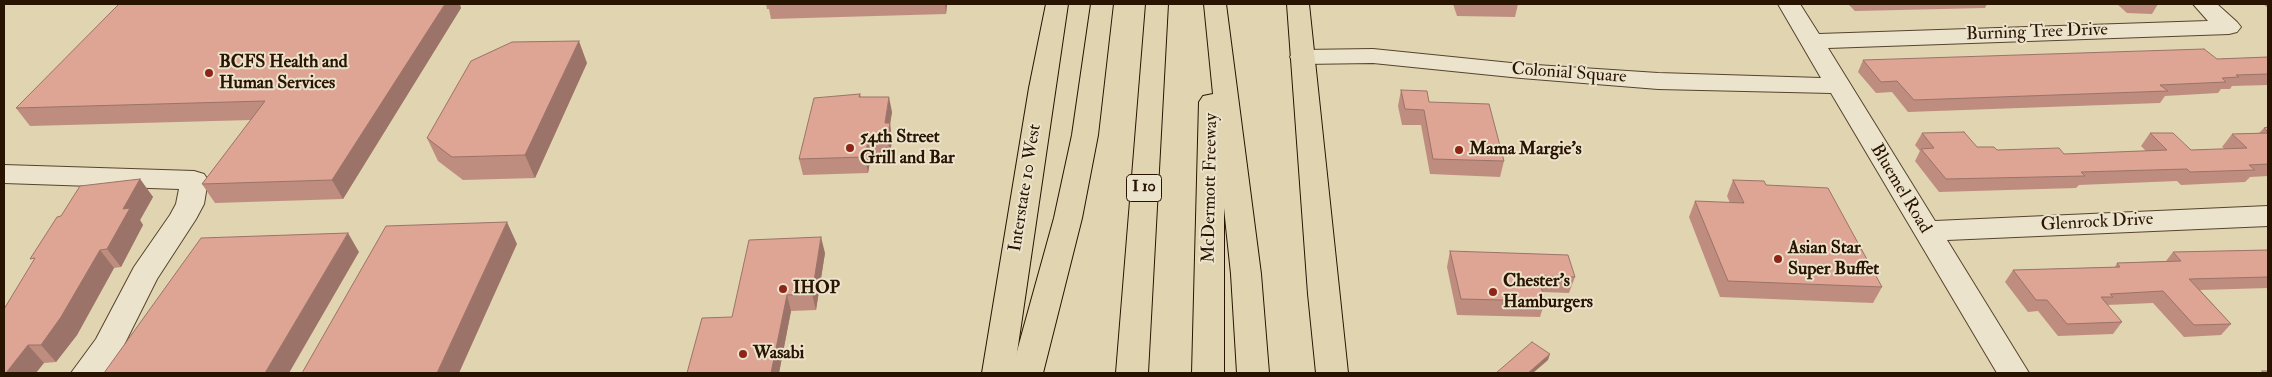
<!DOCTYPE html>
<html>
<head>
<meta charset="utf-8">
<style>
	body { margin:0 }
	#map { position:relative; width:2272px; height:377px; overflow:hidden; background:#e1d4b1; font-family:"IM FELL Double Pica",serif }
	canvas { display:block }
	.frame { position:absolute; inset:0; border:5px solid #281401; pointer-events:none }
</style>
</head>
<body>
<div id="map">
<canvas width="2272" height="377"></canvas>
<div class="frame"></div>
</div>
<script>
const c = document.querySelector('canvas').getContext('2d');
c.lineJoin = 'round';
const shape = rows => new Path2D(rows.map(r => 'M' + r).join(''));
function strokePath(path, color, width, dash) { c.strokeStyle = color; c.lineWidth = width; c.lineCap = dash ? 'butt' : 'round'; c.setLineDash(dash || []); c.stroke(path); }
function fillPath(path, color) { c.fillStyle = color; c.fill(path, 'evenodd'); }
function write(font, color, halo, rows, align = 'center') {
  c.font = font + ' "IM FELL Double Pica",serif'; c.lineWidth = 4; c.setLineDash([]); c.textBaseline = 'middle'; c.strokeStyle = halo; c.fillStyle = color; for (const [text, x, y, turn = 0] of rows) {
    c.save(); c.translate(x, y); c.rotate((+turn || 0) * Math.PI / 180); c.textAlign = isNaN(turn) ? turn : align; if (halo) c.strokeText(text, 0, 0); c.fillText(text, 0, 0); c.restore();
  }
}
const minor = shape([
	[1778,4,1800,4,1819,34,2208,21,2193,4,2217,4,2237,22,2241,27,2237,32,2229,34,1828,48,1935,221,2268,206,2268,226,1947,240,2029,373,1997,373,1831,93,1658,89,1521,78,1373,63,1302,64,1293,62,1290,57,1293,52,1302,50,1373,49,1521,64,1658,73,1821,78,1778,4],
	[4,165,194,171,204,174,208,180,204,204,196,219,157,279,119,355,105,373,71,373,96,339,134,267,170,215,176,204,179,189,4,183,4,165]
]);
const major = shape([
	[1046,4,1068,4,1014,373,982,373,1029,88,1046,4],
	[1287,4,1309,4,1348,373,1316,373,1308,294,1287,4]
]);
const highway = shape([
	[1091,4,1113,4,1098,135,1082,218,1043,373,1011,373,1054,218,1072,135,1091,4],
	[1146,4,1168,4,1148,373,1116,373,1146,4],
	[1204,4,1226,4,1261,274,1269,373,1237,373,1231,274,1224,208,1224,373,1192,373,1199,102,1203,96,1213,94,1204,4]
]);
const wall = shape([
	[766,4,947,4,946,14,771,19,769,9,767,9],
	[1453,4,1518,4,1515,17,1457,16],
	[1848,4,1987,4,1985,8,1855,11],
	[2117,4,2158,4,2152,14,2127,13],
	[2263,4,2268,4,2268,8],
	[461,8,343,199,215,203,202,184,251,120,30,126,16,108],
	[2268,57,2268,85,2232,86,2230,89,2221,89,2218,93,2165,96,2160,103,1908,112,1892,92,1876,93,1858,72,1863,60,2217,59],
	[587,63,535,178,463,180,438,161,427,138],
	[1401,90,1429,102,1504,161,1500,177,1430,174,1421,125,1402,125,1398,106],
	[860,94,861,97,892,112,890,124,892,139,890,156,871,156,868,173,803,175,799,159],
	[2268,127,2268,176,2250,177,2245,182,2181,185,2177,181,2079,185,2076,188,1939,192,1915,161,1920,151,1915,145,1922,133,1977,147,1997,150,2064,154,2146,151,2141,146,2150,133,2191,150,2225,149,2222,147,2232,134,2259,133,2264,128],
	[140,179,153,197,140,220,143,225,121,267,114,268,77,335,56,362,44,363,4,373,61,216],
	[1733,180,1766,185,1882,287,1873,303,1720,297,1689,217,1695,201,1730,203,1727,196],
	[2268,250,2268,288,2200,290,2231,324,2221,335,2184,337,2153,303,2107,305,2122,322,2113,334,2058,336,2038,311,2028,312,2005,282,2013,270,2115,267,2117,263,2166,261,2173,252],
	[1450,251,1575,277,1569,293,1543,292,1545,301,1540,317,1457,315,1447,267],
	[825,253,816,310,791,311,779,373,687,373]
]);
const shadedWall = shape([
	[445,4,460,4,461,8,343,199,332,180],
	[945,4,947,4,946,14],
	[579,41,587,63,535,178,525,155],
	[889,97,892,112,890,124,892,139,890,156,885,123],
	[868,141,871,156,868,173,865,157],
	[140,179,153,197,140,220,143,225,121,267,107,249,123,209],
	[507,222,517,244,459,373,437,373],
	[348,233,359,252,289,373,265,373],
	[821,237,825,253,816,310,812,294],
	[100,250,114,268,77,335,56,362,41,345],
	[787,295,791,311,779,373,771,373],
	[28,345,44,363,36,373,6,373],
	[1550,354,1548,360,1533,373,1528,373]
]);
const building = shape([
	[119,4,445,4,332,180,202,184,265,101,16,108,119,4],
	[579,41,525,155,452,157,427,138,471,61,512,42,579,41],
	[2204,49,2217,59,2268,57,2268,74,2236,75,2239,77,2222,78,2226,82,2160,85,2168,91,1914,100,1897,81,1881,82,1863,60,2204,49],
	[1401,90,1427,91,1429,102,1489,104,1504,161,1433,159,1424,110,1405,109,1401,90],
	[860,94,859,97,889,97,885,123,890,123,887,140,868,141,865,157,799,159,814,98,860,94],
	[2268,127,2268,132,2264,128,2268,127],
	[1964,132,1977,147,1994,147,1997,150,2059,148,2064,154,2167,150,2150,133,2173,133,2191,150,2247,148,2232,134,2268,133,2268,164,2249,165,2255,170,2190,172,2187,169,2081,172,2085,176,1946,179,1921,149,1934,148,1922,133,1964,132],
	[140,179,123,209,130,208,107,249,100,250,61,317,41,345,28,345,6,373,4,373,4,309,35,258,30,259,57,217,61,216,80,186,140,179],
	[1733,180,1764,181,1766,185,1828,188,1882,287,1728,281,1695,201,1744,203,1733,180],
	[507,222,437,373,302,373,386,226,507,222],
	[348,233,265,373,104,373,201,238,348,233],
	[821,237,812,294,787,295,771,373,687,373,702,318,732,317,749,240,821,237],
	[2268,250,2268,277,2189,279,2231,324,2194,325,2163,291,2110,294,2113,297,2101,297,2122,322,2067,324,2047,300,2036,300,2013,270,2120,267,2117,263,2181,261,2173,252,2268,250],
	[1450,251,1568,255,1575,277,1538,276,1545,301,1461,299,1450,251],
	[1532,342,1550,354,1528,373,1496,373,1532,342],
	[2262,371,2268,371,2268,373,2264,373,2262,371]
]);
const markers = [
	[209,73,5,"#8f2418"],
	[850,148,5,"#8f2418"],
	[1459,150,5,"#8f2418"],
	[1778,259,5,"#8f2418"],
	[783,289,5,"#8f2418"],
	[1493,292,5,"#8f2418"],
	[743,354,5,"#8f2418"]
];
const shields = [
	[1144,188,35]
];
const shieldNames = [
	["I 10",1144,188]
];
const streetNames = [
	["Burning Tree Drive",2037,33,-2],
	["Colonial Square",1569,74,4],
	["Interstate 10 West",1026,188,-81],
	["McDermott Freeway",1211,188,-89],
	["Bluemel Road",1900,189,59],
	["Glenrock Drive",2097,223,-3]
];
const poiNames = [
	["BCFS Health and",219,63],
	["Human Services",219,84],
	["54th Street",860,138],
	["Grill and Bar",860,159],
	["Mama Margie's",1469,150],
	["Asian Star",1788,249],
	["Super Buffet",1788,270],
	["Chester's",1503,282],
	["Hamburgers",1503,303],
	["IHOP",793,289],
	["Wasabi",753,354]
];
strokePath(minor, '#56442d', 2);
strokePath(major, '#281401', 2);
strokePath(highway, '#281401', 2);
fillPath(minor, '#ece3cc');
fillPath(major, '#e1d4b1');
fillPath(highway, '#e1d4b1');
fillPath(wall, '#bf8d7f');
fillPath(shadedWall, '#9b7368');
fillPath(building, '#dea494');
strokePath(building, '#9b7368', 1);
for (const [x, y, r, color] of markers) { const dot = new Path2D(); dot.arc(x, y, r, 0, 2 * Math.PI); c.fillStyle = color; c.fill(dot); strokePath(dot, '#ece3cc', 2); }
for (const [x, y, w] of shields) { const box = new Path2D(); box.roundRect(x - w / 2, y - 13.5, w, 27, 4); c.fillStyle = '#ece3cc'; c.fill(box); strokePath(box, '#281401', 1); }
write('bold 16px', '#281401', null, shieldNames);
write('18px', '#281401', '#ece3cc', streetNames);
write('bold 18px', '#281401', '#ece3cc', poiNames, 'left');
</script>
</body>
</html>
